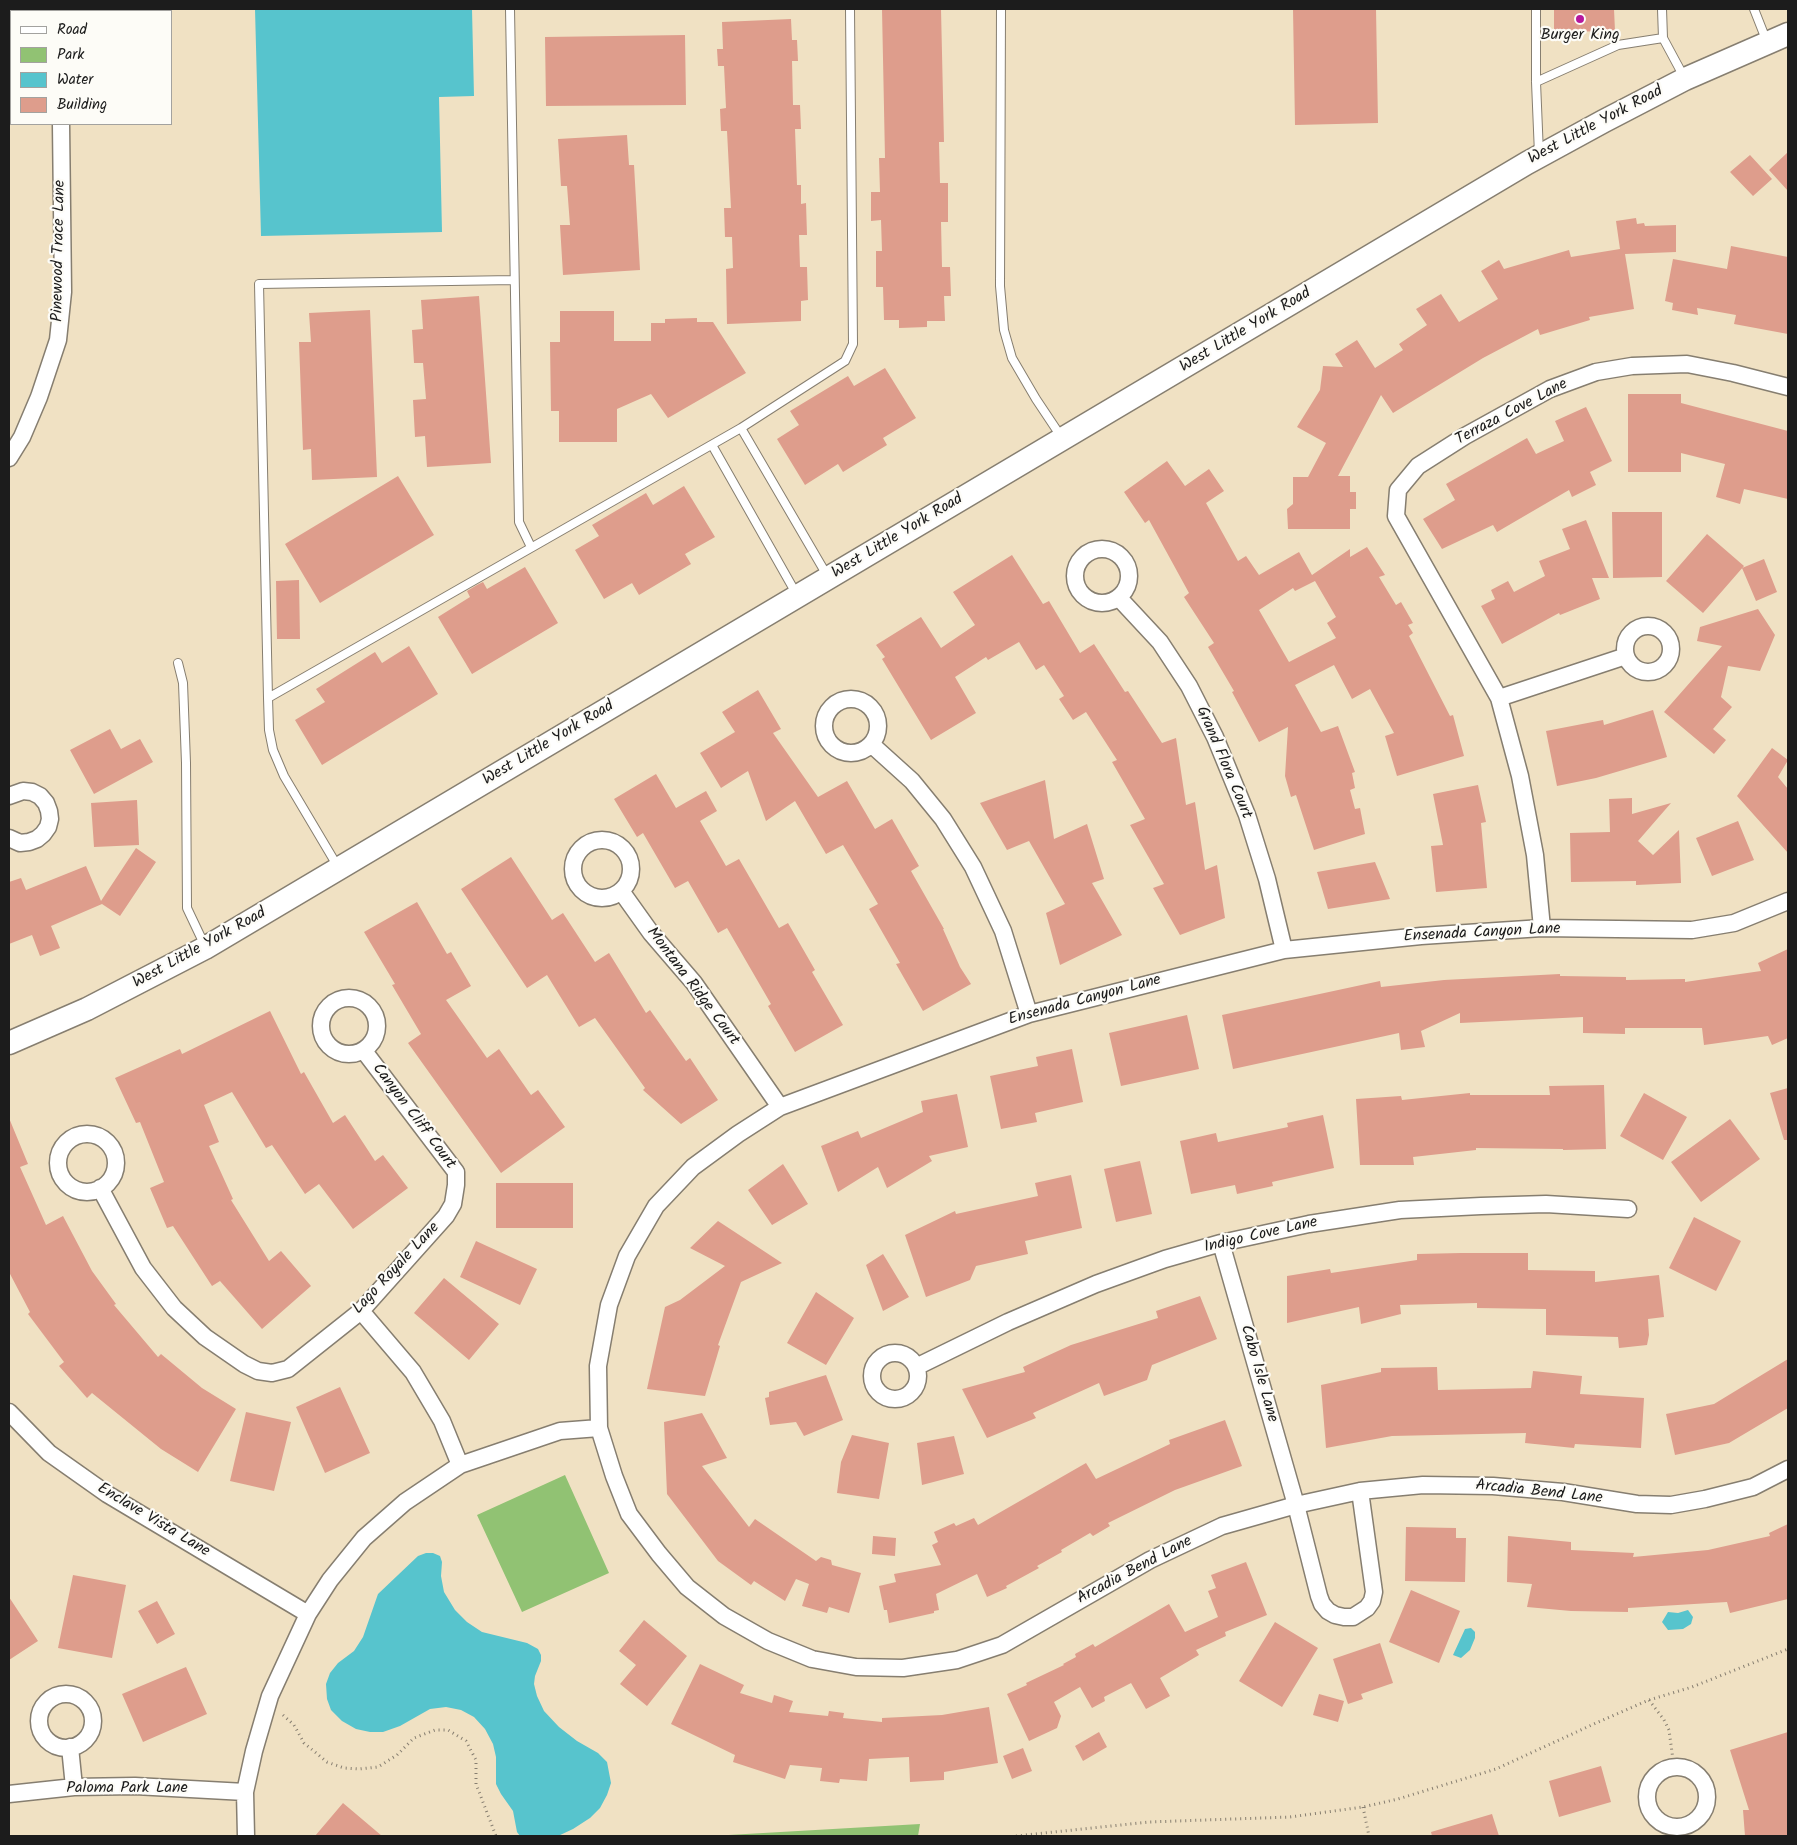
<!DOCTYPE html>
<html>
<head>
<meta charset="utf-8">
<style>
	body { margin:0 }
	#map { position:relative; width:1797px; height:1845px; overflow:hidden; background:#f0e1c3; font-family:Kalam,sans-serif }
	canvas { display:block }
	.frame { position:absolute; inset:0; border:10px solid #1c1c1c; pointer-events:none }
	.legend { position:absolute; left:10px; top:10px; width:162px; height:115px; box-sizing:border-box; background:#fdfcf7; border:1px solid #a3a29f; margin:0; padding:6px 9px; list-style:none; font-size:15px; color:#1c1c1c }
	.legend li { display:flex; align-items:center; gap:10px; height:25px }
	.legend b { width:25px; border:1px solid #a3a29f }
</style>
</head>
<body>
<div id="map">
<canvas width="1797" height="1845"></canvas>
<div class="frame"></div>
<ul class="legend">
<li><b style="height:6px;background:#fff"></b>Road</li>
<li><b style="height:14px;background:#91c273"></b>Park</li>
<li><b style="height:14px;background:#57c4cd"></b>Water</li>
<li><b style="height:14px;background:#de9d8c"></b>Building</li>
</ul>
</div>
<script>
const c = document.querySelector('canvas').getContext('2d');
c.lineJoin = 'round';
function fillPath(path, color) { c.fillStyle = color; c.fill(path, 'evenodd'); }
const shape = rows => new Path2D(rows.map(r => 'M' + r).join(''));
function strokePath(path, color, width, dash) { c.strokeStyle = color; c.lineWidth = width; c.lineCap = dash ? 'butt' : 'round'; c.setLineDash(dash || []); c.stroke(path); }
function write(font, color, halo, rows, align = 'center') {
  c.font = font + ' Kalam,sans-serif'; c.lineWidth = 4.5; c.setLineDash([]); c.textBaseline = 'middle'; c.strokeStyle = halo; c.fillStyle = color; for (const [text, x, y, turn = 0] of rows) {
    c.save(); c.translate(x, y); c.rotate((+turn || 0) * Math.PI / 180); c.textAlign = isNaN(turn) ? turn : align; if (halo) c.strokeText(text, 0, 0); c.fillText(text, 0, 0); c.restore();
  }
}
const green = shape([
	[565,1475,609,1573,522,1612,477,1515],
	[920,1824,918,1836,711,1836]
]);
const water = shape([
	[255,9,472,9,474,96,439,97,442,232,261,236],
	[426,1553,433,1553,440,1556,442,1562,441,1576,444,1592,455,1610,467,1622,482,1632,527,1643,538,1649,541,1655,541,1661,535,1676,534,1684,537,1696,544,1711,559,1727,577,1741,598,1753,607,1762,611,1783,607,1795,600,1808,590,1818,573,1829,558,1836,520,1836,517,1832,513,1811,501,1794,496,1784,496,1757,493,1744,485,1729,474,1717,461,1710,446,1707,430,1709,400,1726,383,1732,370,1732,356,1729,342,1721,331,1710,327,1699,326,1684,330,1673,338,1663,354,1651,363,1637,378,1594,418,1556],
	[1688,1610,1693,1617,1691,1624,1683,1629,1668,1630,1662,1622,1668,1612,1678,1613],
	[1471,1628,1475,1632,1475,1638,1470,1650,1461,1658,1453,1655,1465,1629]
]);
const building = shape([
	[882,9,941,9,944,142,939,142,940,183,948,183,948,222,941,222,942,267,950,267,951,296,944,296,945,321,927,321,927,327,899,328,899,320,884,320,883,287,876,287,876,251,882,251,881,220,871,221,871,192,880,192,879,158,885,158],
	[1293,9,1376,9,1378,123,1295,125],
	[1554,9,1614,9,1615,31,1554,32],
	[791,19,792,40,797,40,798,61,792,61,793,105,800,105,801,129,795,129,797,185,801,185,801,204,806,203,807,235,799,235,800,267,807,267,808,300,801,301,801,321,727,324,726,269,733,268,732,237,725,237,724,208,731,208,727,131,721,131,720,109,726,108,724,66,718,66,717,49,723,49,722,22],
	[685,35,686,105,546,106,545,37],
	[627,135,629,165,634,165,640,270,563,275,560,225,570,225,567,186,561,186,558,139],
	[1788,152,1788,191,1769,170],
	[1750,155,1772,179,1753,196,1730,172],
	[1636,218,1637,224,1644,223,1645,226,1676,225,1676,252,1625,254,1634,309,1589,317,1590,320,1540,335,1538,329,1483,358,1393,413,1381,395,1338,476,1350,476,1350,492,1356,492,1356,509,1350,509,1350,529,1288,529,1287,509,1293,504,1293,477,1308,477,1326,443,1297,427,1320,390,1323,366,1343,367,1335,354,1357,340,1375,368,1403,350,1399,344,1427,325,1416,309,1441,294,1459,322,1498,299,1481,271,1499,260,1504,269,1569,250,1571,257,1620,249,1616,221],
	[1731,246,1788,257,1788,334,1734,324,1736,315,1697,308,1698,315,1672,310,1673,303,1665,301,1673,259,1727,269],
	[479,296,491,463,427,467,425,436,415,437,413,400,426,399,423,363,414,363,412,330,423,329,421,300],
	[370,310,377,477,312,480,311,449,303,450,299,342,311,342,309,313],
	[560,311,614,311,614,341,651,341,651,323,665,323,665,319,697,318,697,322,713,322,746,373,668,418,651,394,617,409,617,442,559,442,559,411,551,411,550,342,560,342],
	[885,368,916,418,883,438,887,445,843,472,838,464,805,485,777,439,799,425,790,411,848,376,854,386],
	[1628,394,1681,394,1681,403,1788,431,1788,499,1744,489,1740,504,1716,497,1725,464,1681,453,1681,472,1628,472],
	[1586,407,1612,461,1590,472,1596,485,1572,497,1569,490,1497,532,1493,525,1442,549,1423,519,1455,500,1446,484,1527,438,1536,454,1564,441,1555,421],
	[1167,461,1185,486,1209,469,1224,491,1206,503,1238,561,1246,556,1259,575,1299,552,1312,575,1350,549,1350,557,1367,547,1385,575,1379,577,1396,605,1401,602,1413,623,1408,625,1413,633,1409,636,1450,716,1453,715,1464,756,1397,776,1385,736,1394,733,1370,689,1352,699,1334,665,1295,685,1321,732,1338,726,1355,772,1352,773,1355,788,1350,790,1355,809,1360,808,1365,834,1314,850,1296,795,1291,797,1285,776,1288,727,1259,742,1232,692,1234,691,1208,647,1214,643,1184,597,1189,593,1149,520,1145,523,1124,492],
	[1315,581,1336,617,1327,623,1336,638,1289,662,1259,610,1293,588,1295,591],
	[398,476,434,535,320,603,285,544],
	[684,486,715,537,685,554,691,564,639,595,632,583,604,599,575,550,599,536,592,525,646,493,653,505],
	[1612,512,1662,512,1662,577,1613,578],
	[1586,520,1609,578,1592,578,1600,599,1560,615,1559,613,1502,644,1481,606,1495,599,1491,590,1508,581,1514,592,1545,576,1539,561,1570,549,1562,529],
	[1707,534,1744,566,1703,613,1666,581],
	[1012,555,1043,604,1049,601,1080,653,1094,644,1125,692,1128,691,1162,743,1176,738,1186,805,1195,802,1205,870,1217,865,1225,918,1180,935,1153,888,1164,884,1130,825,1145,819,1112,762,1117,760,1086,712,1073,720,1059,699,1064,696,1044,665,1036,670,1019,642,988,660,986,657,955,677,976,713,931,740,882,659,885,657,876,645,921,617,941,648,975,625,953,592],
	[1764,559,1777,592,1756,601,1742,568],
	[525,567,558,623,472,674,438,617,470,597,467,591,477,585,483,582,487,589],
	[299,580,300,639,277,639,276,581],
	[1758,609,1775,635,1760,671,1728,666,1721,697,1732,707,1713,729,1726,740,1714,754,1664,712,1722,646,1697,641,1700,627],
	[409,646,438,694,322,765,295,720,325,702,316,689,375,652,382,663],
	[758,690,781,729,773,733,818,797,847,781,875,829,892,819,919,866,911,871,944,929,943,929,960,967,971,984,923,1011,896,964,900,963,869,909,878,904,843,845,826,854,795,801,766,821,748,771,721,788,700,753,735,732,722,712],
	[1653,710,1667,757,1596,778,1557,786,1546,731,1603,720,1604,725],
	[110,729,121,749,140,739,153,762,94,794,70,750],
	[1772,748,1788,760,1778,777,1788,789,1788,853,1737,796],
	[656,774,676,808,706,791,717,811,700,821,726,866,739,859,779,928,788,923,815,970,812,972,843,1025,795,1052,768,1006,771,1004,727,928,718,933,688,881,675,888,643,833,637,837,614,799],
	[1045,780,1054,839,1087,824,1104,879,1092,883,1122,935,1060,965,1046,913,1065,904,1029,841,1007,850,980,803],
	[1478,785,1486,822,1481,823,1487,888,1436,892,1431,846,1443,845,1433,794],
	[1632,798,1632,814,1671,803,1638,841,1653,855,1679,830,1681,883,1636,885,1636,881,1571,882,1570,833,1610,832,1609,799],
	[137,800,139,845,94,847,91,803],
	[1738,821,1754,860,1712,876,1696,838],
	[136,848,156,862,120,916,102,904,51,926,60,948,40,956,32,935,9,944,9,882,21,878,26,890,86,866,101,901],
	[511,857,552,920,563,913,595,962,609,953,646,1013,650,1010,686,1061,690,1058,718,1100,681,1124,643,1090,645,1088,595,1018,579,1027,547,975,527,988,461,889],
	[1375,862,1390,899,1328,909,1317,872],
	[417,902,447,954,451,952,471,986,446,1000,487,1058,499,1049,531,1095,538,1090,565,1127,501,1173,408,1043,421,1034,392,985,395,984,364,932],
	[1788,949,1788,1038,1772,1045,1768,1036,1704,1045,1702,1028,1625,1028,1625,1034,1583,1033,1583,1017,1460,1023,1460,1013,1421,1031,1425,1047,1401,1050,1399,1033,1233,1069,1222,1015,1380,981,1381,987,1444,980,1560,974,1560,976,1626,977,1626,980,1685,979,1685,982,1761,971,1758,963],
	[270,1011,301,1074,304,1072,333,1123,345,1115,375,1161,383,1155,408,1188,353,1229,319,1184,305,1194,272,1145,266,1148,232,1092,204,1105,219,1142,209,1146,233,1199,231,1200,269,1261,281,1251,311,1286,262,1329,220,1281,212,1286,173,1226,167,1228,150,1188,164,1182,140,1122,136,1123,115,1078,180,1049,182,1054],
	[1187,1015,1199,1069,1121,1086,1109,1033],
	[1072,1049,1083,1102,1035,1113,1037,1122,1001,1129,990,1076,1038,1066,1036,1057],
	[1604,1085,1606,1149,1563,1150,1563,1149,1476,1148,1476,1150,1413,1157,1414,1165,1360,1165,1356,1099,1401,1096,1402,1100,1470,1093,1470,1095,1550,1095,1549,1086],
	[1788,1088,1788,1140,1784,1140,1770,1093],
	[1644,1093,1687,1117,1663,1160,1620,1136],
	[957,1094,968,1147,929,1156,932,1161,887,1188,878,1167,838,1192,821,1146,858,1131,861,1138,923,1112,921,1101],
	[1323,1115,1334,1168,1272,1182,1273,1186,1237,1194,1235,1185,1191,1194,1180,1141,1216,1133,1218,1142,1288,1127,1287,1123],
	[9,1118,28,1164,20,1167,46,1225,63,1216,92,1271,116,1304,114,1305,158,1357,161,1354,202,1388,236,1409,198,1472,161,1449,92,1393,87,1398,59,1366,64,1362,28,1314,30,1312,9,1272],
	[1730,1119,1760,1159,1701,1202,1671,1162],
	[1140,1161,1152,1214,1116,1222,1104,1169],
	[783,1164,808,1204,772,1225,748,1190],
	[1071,1175,1082,1228,1025,1241,1028,1254,976,1266,970,1280,926,1297,905,1235,955,1211,956,1214,1038,1196,1035,1183],
	[496,1183,573,1183,573,1228,496,1228],
	[1694,1217,1741,1241,1716,1291,1669,1268],
	[718,1221,782,1263,741,1282,718,1345,720,1346,705,1396,647,1389,665,1307,680,1300,725,1266,690,1248],
	[476,1241,537,1269,520,1305,460,1277],
	[1461,1253,1528,1253,1528,1270,1595,1271,1595,1282,1659,1275,1664,1317,1648,1319,1649,1335,1647,1345,1619,1348,1618,1337,1546,1335,1546,1309,1477,1308,1477,1303,1400,1305,1401,1314,1361,1324,1359,1307,1287,1323,1287,1276,1330,1269,1331,1273,1417,1260,1417,1254],
	[883,1254,909,1297,883,1311,866,1265],
	[444,1278,499,1324,469,1360,414,1313],
	[816,1292,854,1318,826,1365,787,1343],
	[1200,1296,1217,1339,1152,1365,1147,1380,1104,1396,1099,1383,1033,1413,1036,1418,987,1438,962,1389,1025,1372,1023,1367,1071,1345,1158,1318,1156,1311],
	[1788,1359,1788,1408,1729,1443,1675,1455,1666,1414,1714,1404],
	[1437,1367,1438,1390,1531,1388,1533,1371,1582,1376,1580,1394,1644,1398,1641,1448,1575,1444,1574,1448,1525,1443,1526,1433,1392,1436,1326,1448,1321,1385,1381,1372,1381,1368],
	[826,1375,843,1420,804,1436,796,1422,770,1425,765,1398,769,1397,769,1392],
	[340,1387,370,1453,325,1473,296,1407],
	[246,1412,291,1422,274,1491,230,1481],
	[702,1413,727,1458,702,1466,749,1527,755,1519,816,1561,821,1557,831,1560,832,1565,861,1573,849,1613,829,1607,827,1613,802,1606,809,1584,796,1579,785,1601,754,1581,751,1585,718,1561,667,1494,664,1422],
	[1225,1420,1242,1466,1175,1490,1108,1523,1110,1526,1093,1536,1090,1533,1061,1550,1062,1552,1037,1566,1039,1568,1006,1586,1007,1588,987,1597,977,1574,936,1594,939,1610,934,1611,934,1613,889,1623,887,1610,884,1610,879,1586,896,1582,894,1574,941,1565,932,1545,938,1542,934,1532,954,1523,956,1526,974,1518,978,1525,1086,1463,1096,1479,1170,1444,1169,1440],
	[852,1435,889,1443,879,1499,837,1493,841,1462],
	[954,1436,964,1474,922,1485,917,1443],
	[1788,1524,1788,1599,1730,1613,1727,1602,1628,1608,1628,1612,1571,1611,1527,1607,1532,1584,1507,1582,1508,1536,1571,1542,1571,1550,1634,1553,1633,1557,1708,1550,1770,1536,1769,1533],
	[1406,1527,1456,1528,1456,1538,1466,1538,1465,1582,1405,1581],
	[873,1536,896,1538,895,1556,872,1554],
	[1246,1562,1267,1615,1225,1632,1226,1636,1196,1650,1199,1655,1160,1678,1170,1696,1146,1709,1131,1683,1104,1697,1105,1701,1092,1708,1080,1687,1054,1702,1061,1716,1057,1728,1029,1741,1007,1694,1027,1685,1026,1683,1064,1665,1063,1664,1076,1657,1075,1654,1093,1644,1095,1647,1169,1604,1185,1632,1218,1617,1208,1591,1216,1588,1211,1575],
	[73,1575,126,1585,112,1658,58,1648],
	[1411,1590,1460,1611,1439,1663,1389,1642],
	[9,1597,38,1641,9,1660],
	[157,1601,175,1634,157,1644,138,1611],
	[644,1620,687,1656,647,1706,620,1684,636,1665,619,1651],
	[1275,1622,1318,1648,1282,1707,1239,1681],
	[1380,1643,1393,1683,1361,1694,1363,1699,1348,1704,1333,1659],
	[700,1664,744,1685,740,1693,772,1703,774,1695,793,1701,789,1712,828,1716,829,1711,844,1713,843,1718,882,1722,882,1718,942,1715,989,1707,998,1763,944,1772,944,1780,910,1782,909,1757,869,1759,867,1781,840,1779,839,1783,820,1781,822,1768,790,1765,785,1779,733,1762,735,1755,671,1724],
	[186,1667,207,1714,143,1742,122,1694],
	[1319,1694,1344,1701,1338,1722,1313,1715],
	[1099,1732,1107,1747,1083,1761,1075,1746],
	[1788,1732,1788,1836,1745,1836,1743,1810,1749,1810,1730,1750],
	[1023,1748,1032,1771,1012,1779,1003,1756],
	[1601,1766,1611,1802,1559,1817,1549,1781],
	[343,1803,382,1836,315,1836],
	[1492,1814,1499,1836,1432,1836,1431,1832]
]);
const path = shape([
	[1649,1700,1664,1720,1669,1730,1674,1767],
	[283,1715,294,1725,304,1743,327,1762,344,1768,359,1769,378,1767,397,1755,414,1738,435,1730,448,1730,466,1741,476,1760,476,1784,496,1836],
	[1363,1807,1369,1836],
	[1016,1836,1149,1822,1290,1817,1363,1807,1398,1799,1496,1769,1596,1723,1649,1700,1692,1687,1788,1649]
]);
const service = shape([
	[510,9,519,522,531,547],
	[1001,9,1000,286,1004,330,1012,358,1036,399,1062,438],
	[1536,9,1536,82,1539,154],
	[1662,9,1663,38,1684,77],
	[1754,9,1767,42],
	[1536,82,1618,45,1663,38],
	[514,280,259,284,268,698,741,428,845,361,853,344,850,9],
	[741,428,828,577],
	[712,445,797,595],
	[178,663,183,683,186,763,187,908,205,946],
	[268,698,269,730,273,750,284,776,338,867]
]);
const minor = shape([
	[60,9,60,11],
	[9,458,22,437,39,397,58,340,63,292,61,124],
	'1075 576a27 27 0 1 1 54 0a27 27 0 1 1-54 0Z',
	[1119,598,1160,642,1189,686,1215,737,1247,815,1267,879,1284,950],
	'1625 649a23 23 0 1 1 46 0a23 23 0 1 1-46 0Z',
	[1499,698,1626,656],
	'824 726a27 27 0 1 1 54 0a27 27 0 1 1-54 0Z',
	[871,744,912,781,943,819,973,867,1003,931,1029,1014],
	[9,796,23,791,32,792,40,796,46,803,49,811,50,819,48,827,43,834,37,839,29,842,20,843,9,838],
	'573 869a29 29 0 1 1 58 0a29 29 0 1 1-58 0Z',
	[621,891,651,933,694,983,780,1107],
	[1788,901,1734,923,1692,930,1542,928,1421,936,1284,950,1029,1014,780,1107,738,1134,693,1167,656,1206,627,1256,609,1305,598,1366,599,1428,614,1476,629,1514,659,1554,687,1587,724,1616,768,1641,812,1659,856,1667,903,1668,957,1660,1002,1645,1150,1560,1222,1526,1296,1505,1360,1491,1423,1485,1493,1486,1563,1492,1637,1504,1671,1505,1705,1499,1753,1487,1788,1469],
	[1542,928,1535,855,1520,776,1499,698,1396,516,1398,490,1418,466,1465,436,1550,389,1596,372,1632,366,1687,364,1733,373,1788,387],
	'321 1026a28 28 0 1 1 56 0a28 28 0 1 1-56 0Z',
	'58 1163a29 29 0 1 1 58 0a29 29 0 1 1-58 0Z',
	[100,1188,143,1268,174,1308,205,1337,244,1364,258,1371,272,1373,288,1369,361,1311,446,1216,453,1204,456,1185,456,1172,364,1051],
	[1221,1243,1296,1505,1319,1596,1322,1604,1328,1611,1335,1615,1344,1617,1353,1617,1367,1608,1372,1601,1374,1592,1360,1491],
	[361,1311,413,1372,442,1421,460,1465],
	'872 1376a23 23 0 1 1 46 0a23 23 0 1 1-46 0Z',
	[916,1367,1008,1322,1096,1284,1165,1259,1221,1243,1309,1224,1400,1210,1481,1206,1546,1204,1628,1209],
	[9,1412,49,1453,107,1494,308,1614],
	'39 1721a27 27 0 1 1 54 0a27 27 0 1 1-54 0Z',
	[70,1747,74,1787],
	'1647 1797a30 30 0 1 1 60 0a30 30 0 1 1-60 0Z',
	[9,1794,74,1787,135,1786,245,1792],
	[246,1836,245,1792,254,1751,270,1696,308,1614,330,1580,364,1538,405,1502,460,1465,560,1431,599,1428]
]);
const secondary = shape([
	[9,1043,87,1009,205,948,1527,163,1604,121,1685,79,1788,34]
]);
const markers = [
	[1580,19,5,"#b5179e"]
];
const poiNames = [
	["Burger King",1580,36]
];
const streetNames = [
	["West Little York Road",1596,126,-28],
	["Pinewood Trace Lane",60,251,-89],
	["West Little York Road",1246,331,-31],
	["Terraza Cove Lane",1512,413,-28],
	["West Little York Road",898,537,-31],
	["West Little York Road",549,744,-31],
	["Grand Flora Court",1223,763,67],
	["Ensenada Canyon Lane",1482,934,-3],
	["West Little York Road",200,949,-29],
	["Montana Ridge Court",692,987,53],
	["Ensenada Canyon Lane",1085,1001,-15],
	["Canyon Cliff Court",413,1117,53],
	["Indigo Cove Lane",1261,1236,-13],
	["Lago Royale Lane",397,1269,-47],
	["Cabo Isle Lane",1258,1374,74],
	["Arcadia Bend Lane",1539,1493,6],
	["Enclave Vista Lane",153,1521,31],
	["Arcadia Bend Lane",1135,1571,-28],
	["Paloma Park Lane",127,1789]
];
fillPath(green, '#91c273');
fillPath(water, '#57c4cd');
fillPath(building, '#de9d8c');
strokePath(service, '#867e70', 10);
strokePath(minor, '#867e70', 19);
strokePath(secondary, '#867e70', 25);
strokePath(path, '#867e70', 3, [1, 4]);
strokePath(service, '#fff', 8);
strokePath(minor, '#fff', 16);
strokePath(secondary, '#fff', 22);
for (const [x, y, r, color] of markers) { const dot = new Path2D(); dot.arc(x, y, r, 0, 2 * Math.PI); c.fillStyle = color; c.fill(dot); strokePath(dot, '#fdfcf7', 2); }
write('16px', '#1c1c1c', '#fdfcf7', poiNames);
write('16px', '#1c1c1c', '#fdfcf7', streetNames);
</script>
</body>
</html>
